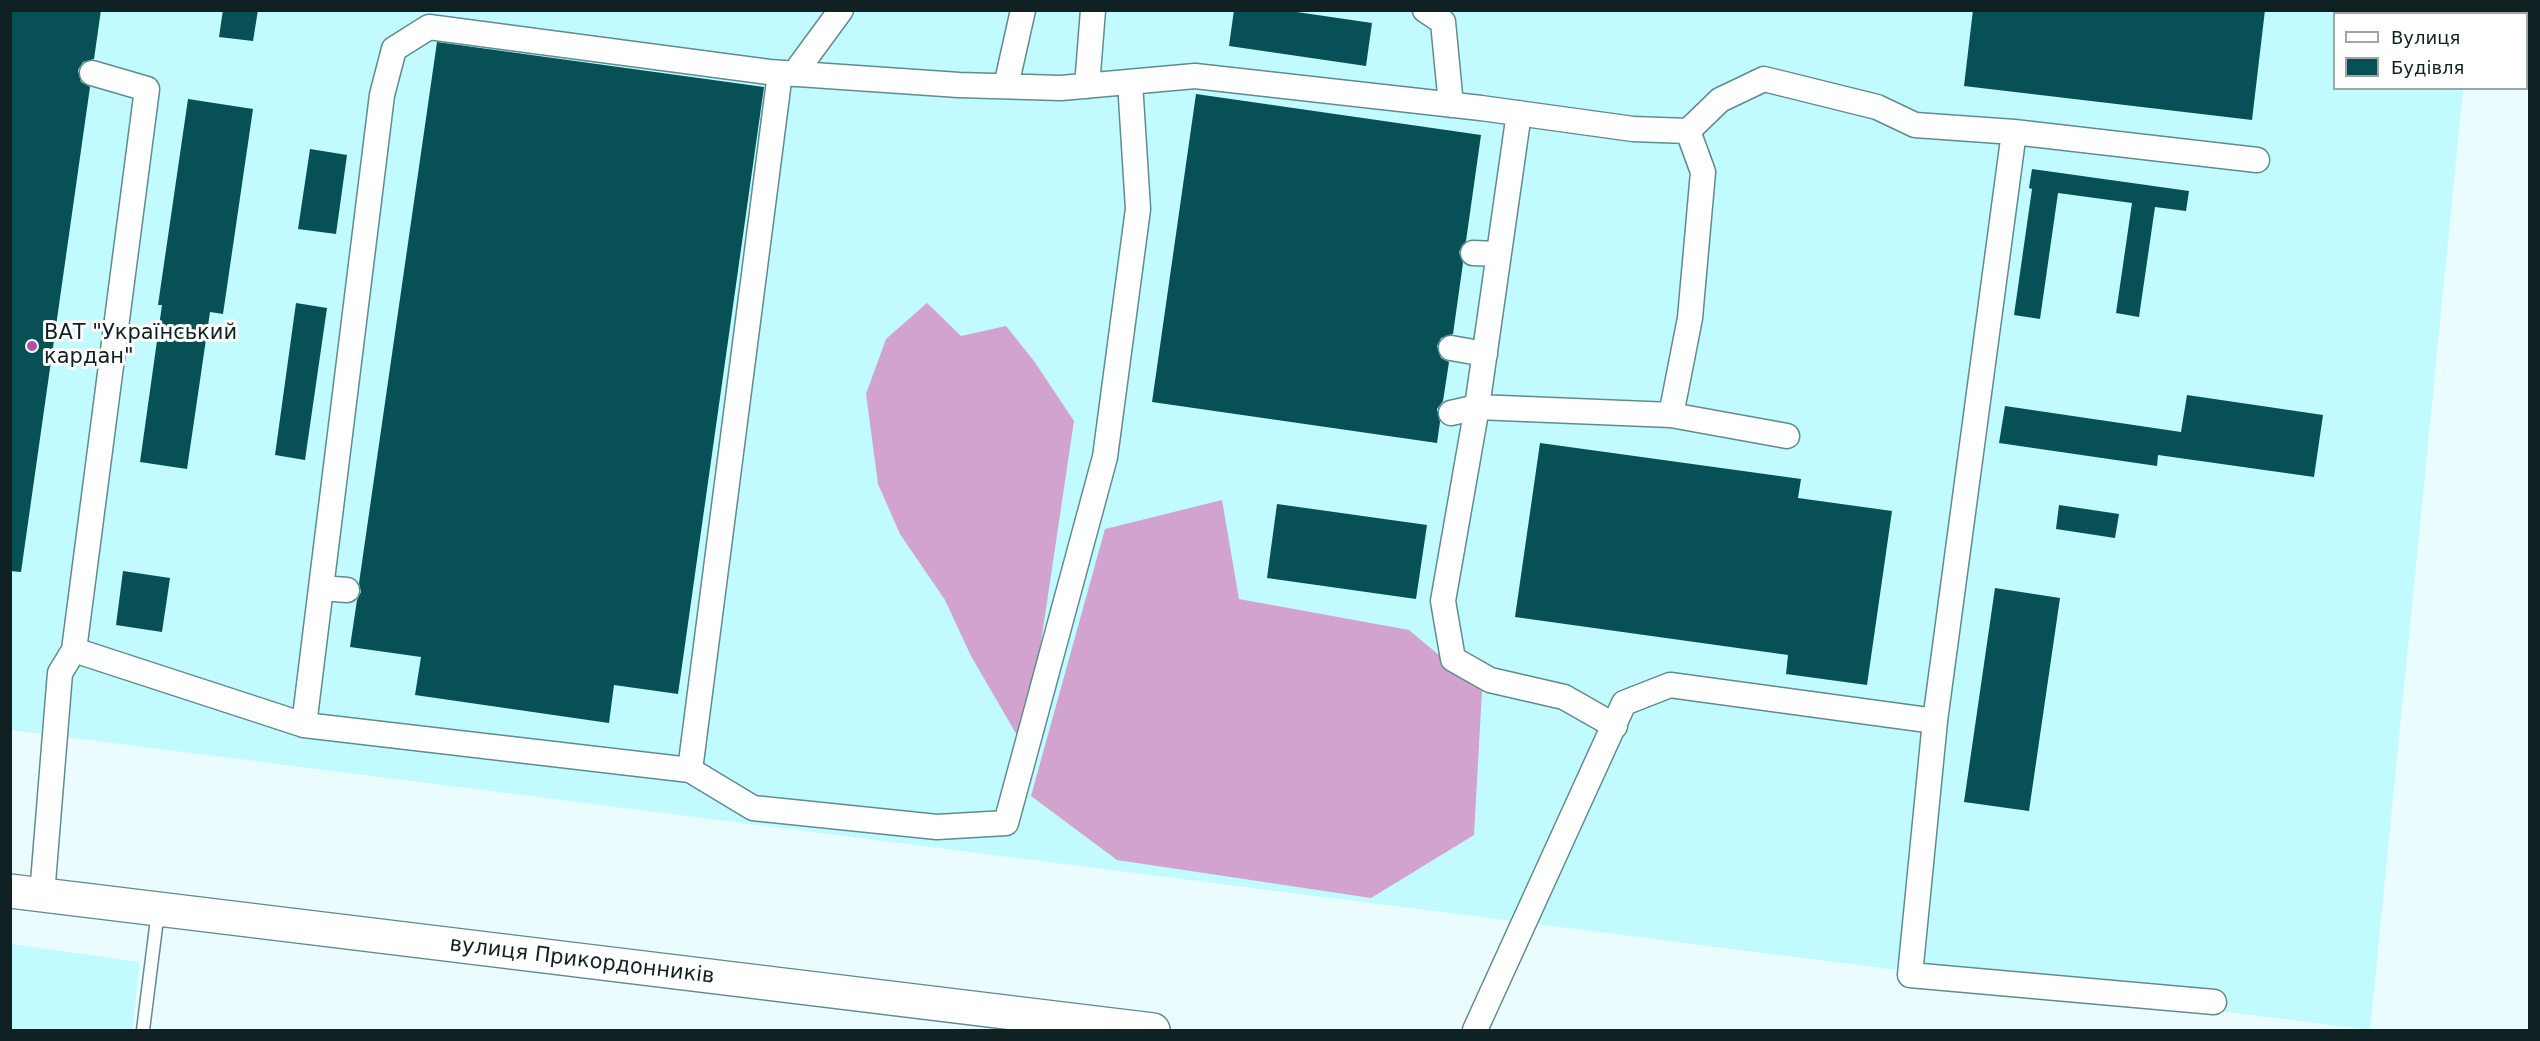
<!DOCTYPE html>
<html>
<head>
<meta charset="utf-8">
<style>
	body { margin:0 }
	#map { position:relative; width:2540px; height:1041px; overflow:hidden; background:#eafcfe; font-family:"DejaVu Sans",sans-serif }
	canvas { display:block }
	.frame { position:absolute; inset:0; border:12px solid #0f2123; pointer-events:none }
	.legend { position:absolute; left:2333px; top:12px; width:195px; height:78px; box-sizing:border-box; background:#fff; border:2px solid #9fa6a7; margin:0; padding:8px 10px; list-style:none; font-size:18px; color:#0f2123 }
	.legend li { display:flex; align-items:center; gap:12px; height:30px }
	.legend b { width:30px; border:2px solid #9fa6a7 }
</style>
</head>
<body>
<div id="map">
<canvas width="2540" height="1041"></canvas>
<div class="frame"></div>
<ul class="legend">
<li><b style="height:8px;background:#fff"></b>Вулиця</li>
<li><b style="height:16px;background:#065056"></b>Будівля</li>
</ul>
</div>
<script>
const c = document.querySelector('canvas').getContext('2d');
c.lineJoin = 'round';
function fillPath(path, color) { c.fillStyle = color; c.fill(path, 'evenodd'); }
const shape = rows => new Path2D(rows.map(r => 'M' + r).join(''));
function strokePath(path, color, width, dash) { c.strokeStyle = color; c.lineWidth = width; c.lineCap = dash ? 'butt' : 'round'; c.setLineDash(dash || []); c.stroke(path); }
function write(font, color, halo, rows, align = 'center') {
  c.font = font + ' "DejaVu Sans",sans-serif'; c.lineWidth = 6; c.setLineDash([]); c.textBaseline = 'middle'; c.strokeStyle = halo; c.fillStyle = color; for (const [text, x, y, turn = 0] of rows) {
    c.save(); c.translate(x, y); c.rotate((+turn || 0) * Math.PI / 180); c.textAlign = isNaN(turn) ? turn : align; if (halo) c.strokeText(text, 0, 0); c.fillText(text, 0, 0); c.restore();
  }
}
const built = shape([
	[11,11,2470,11,2470,14,2334,14,2334,88,2463,89,2370,1030,11,730],
	[11,944,140,962,132,1030,11,1030]
]);
const forest = shape([
	[927,303,961,336,1006,326,1034,361,1074,421,1025,749,971,656,945,600,900,534,878,484,866,394,886,339],
	[1222,500,1239,599,1409,630,1482,691,1474,835,1371,898,1117,860,1031,796,1105,529]
]);
const building = shape([
	[10,10,101,10,94,59,83,62,78,70,81,82,90,87,21,572,10,571],
	[223,10,258,10,253,41,219,37],
	[1234,10,1283,10,1372,23,1366,66,1229,46],
	[1973,10,2265,10,2252,120,1964,86],
	[437,42,764,87,678,694,614,685,609,723,415,695,421,657,350,647,357,600,361,592,359,583],
	[1196,94,1481,135,1466,241,1459,252,1463,263,1453,334,1441,338,1437,346,1441,358,1449,362,1443,401,1437,409,1440,422,1437,443,1152,402],
	[188,99,253,109,223,314,210,312,187,469,140,462,162,305,158,305],
	[310,149,347,155,336,234,298,229],
	[2032,169,2189,191,2186,211,2155,207,2139,317,2116,313,2132,203,2058,193,2040,319,2014,315,2032,189,2029,188],
	[296,303,327,308,305,460,275,455],
	[2187,395,2323,415,2314,477,2158,455,2157,466,1999,443,2005,406,2181,432],
	[1540,443,1801,479,1798,498,1892,511,1867,685,1786,674,1788,655,1515,617],
	[1277,504,1427,525,1416,599,1267,578],
	[2059,505,2119,514,2115,538,2056,529],
	[123,571,170,578,162,632,116,625],
	[1995,588,2060,598,2029,811,1964,802]
]);
const lane = shape([
	[143,1030,158,911]
]);
const street = shape([
	[1425,10,1443,22,1451,105],
	[794,74,841,10],
	[1006,86,1023,10],
	[1087,86,1093,10],
	[1473,253,1497,254],
	[1451,348,1485,354],
	[1451,413,1477,407,1519,113],
	[1671,415,1690,318,1703,172,1688,131],
	[321,588,347,590],
	[74,650,147,89,92,73],
	[1935,721,2014,132,2257,160],
	[304,725,690,770,780,73],
	[1615,726,1564,697,1490,680,1453,659,1443,601,1477,407,1671,415,1787,436],
	[690,770,753,808,937,827,1006,823,1105,457,1138,209,1130,82],
	[42,895,60,673,74,650,304,725,382,95,394,49,429,27,769,72,959,85,1061,88,1195,76,1481,108,1633,129,1688,131,1720,100,1764,79,1877,107,1915,125,2014,132],
	[1475,1030,1624,703,1670,685,1935,721,1910,975,2214,1002]
]);
const secondary = shape([
	[10,891,1153,1030]
]);
const markers = [
	[32,346,6,"#b44bae"]
];
const poiNames = [
	["ВАТ \"Український",44,334],
	["кардан\"",44,358]
];
const streetNames = [
	["вулиця Прикордонників",582,961,7]
];
fillPath(built, '#c1faff');
fillPath(forest, '#d3a3cf');
fillPath(building, '#065056');
strokePath(lane, '#608b8f', 15);
strokePath(street, '#608b8f', 27);
strokePath(secondary, '#608b8f', 36);
strokePath(lane, '#fff', 12);
strokePath(street, '#fff', 24);
strokePath(secondary, '#fff', 33);
for (const [x, y, r, color] of markers) { const dot = new Path2D(); dot.arc(x, y, r, 0, 2 * Math.PI); c.fillStyle = color; c.fill(dot); strokePath(dot, '#fff', 2); }
write('21px', '#0f2123', '#fff', poiNames, 'left');
write('21px', '#0f2123', '#fff', streetNames);
</script>
</body>
</html>
